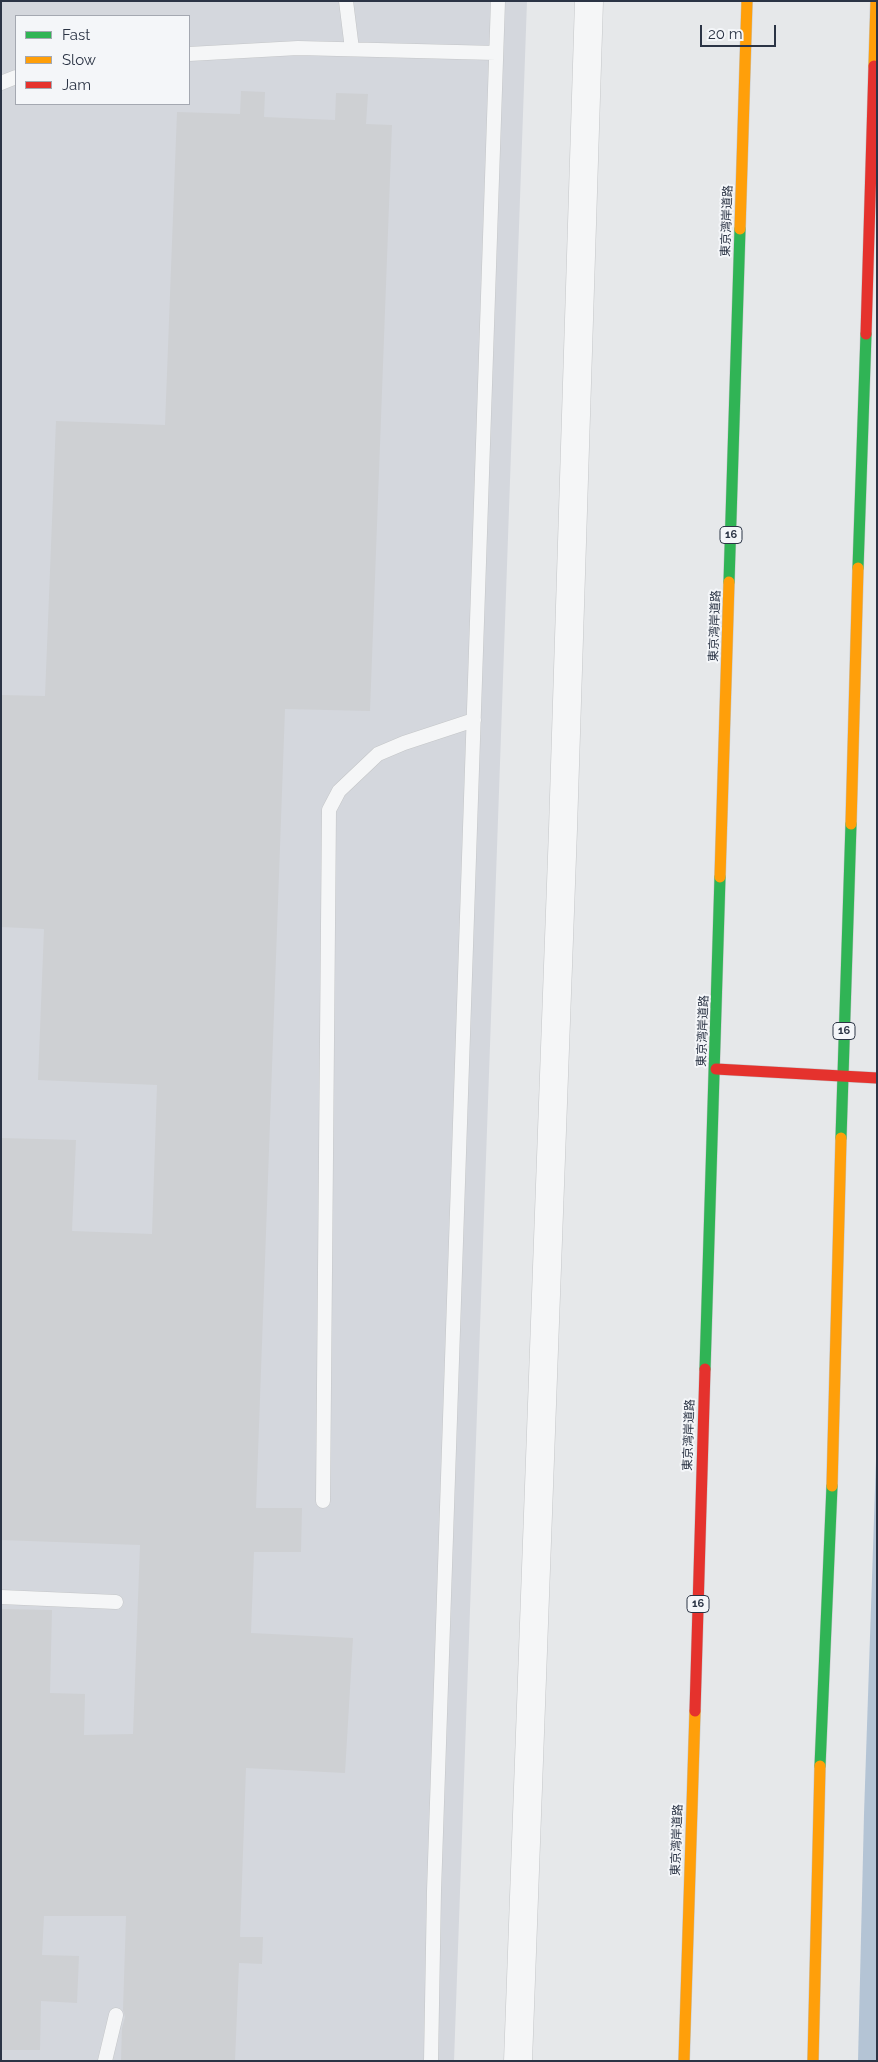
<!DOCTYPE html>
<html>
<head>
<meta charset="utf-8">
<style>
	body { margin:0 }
	#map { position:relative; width:878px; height:2062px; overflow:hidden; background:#e6e8ea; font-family:Raleway,sans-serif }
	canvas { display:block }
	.frame { position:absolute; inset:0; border:2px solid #2b3445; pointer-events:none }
	.legend { position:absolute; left:15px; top:15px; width:175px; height:90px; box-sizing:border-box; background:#f4f6f9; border:1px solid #a4a8b1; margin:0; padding:6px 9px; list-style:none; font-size:15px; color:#2b3445 }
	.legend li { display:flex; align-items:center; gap:10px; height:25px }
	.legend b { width:25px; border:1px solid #a4a8b1 }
	.scale { position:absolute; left:700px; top:25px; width:76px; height:22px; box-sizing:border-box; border:2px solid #2b3445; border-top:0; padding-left:6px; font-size:15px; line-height:18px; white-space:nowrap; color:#2b3445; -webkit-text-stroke:4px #f4f6f9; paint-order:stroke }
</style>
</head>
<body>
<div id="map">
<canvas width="878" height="2062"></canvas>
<div class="frame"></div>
<ul class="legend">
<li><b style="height:6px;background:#30b455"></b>Fast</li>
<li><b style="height:6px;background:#ff9f0a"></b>Slow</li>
<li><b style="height:6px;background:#e5322d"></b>Jam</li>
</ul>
<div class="scale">20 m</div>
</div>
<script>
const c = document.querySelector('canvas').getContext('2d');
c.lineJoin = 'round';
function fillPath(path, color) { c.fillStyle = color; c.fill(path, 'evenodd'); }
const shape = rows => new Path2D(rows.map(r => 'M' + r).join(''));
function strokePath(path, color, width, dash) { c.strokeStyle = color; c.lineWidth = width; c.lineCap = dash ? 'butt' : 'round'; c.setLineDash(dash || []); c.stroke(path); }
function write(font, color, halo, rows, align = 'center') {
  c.font = font + ' Raleway,"Noto Sans JP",sans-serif'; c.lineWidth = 4; c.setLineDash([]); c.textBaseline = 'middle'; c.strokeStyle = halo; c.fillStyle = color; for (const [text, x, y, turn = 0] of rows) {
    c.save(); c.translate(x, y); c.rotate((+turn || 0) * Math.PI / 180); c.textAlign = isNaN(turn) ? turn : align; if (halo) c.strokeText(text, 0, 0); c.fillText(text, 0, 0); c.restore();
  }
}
const built = shape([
	[1,1,527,1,454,2061,1,2061],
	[16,16,189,16,189,104,16,104]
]);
const water = shape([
	[877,1430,877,2061,858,2061,864,1814]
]);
const building = shape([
	[241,91,265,92,264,117,335,120,336,93,368,94,366,124,392,125,370,711,285,709,256,1508,302,1508,301,1552,254,1552,251,1633,353,1638,345,1773,246,1768,240,1937,263,1937,262,1964,239,1963,235,2061,121,2061,122,2028,125,2017,123,2010,126,1916,44,1916,42,1955,79,1956,77,2003,41,2001,40,2050,1,2050,1,1609,52,1610,50,1693,85,1694,84,1735,133,1734,140,1545,1,1540,1,1138,76,1140,72,1231,152,1234,157,1085,38,1080,44,929,1,927,1,695,45,696,56,421,165,425,177,112,240,114]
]);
const lane = shape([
	[346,1,352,49],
	[189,54,298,48,496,53],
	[1,83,16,77],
	[323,1501,329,810,339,791,378,754,404,743,474,720],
	[1,1597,116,1602],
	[105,2061,116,2015],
	[431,2061,434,1891,498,1]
]);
const street = shape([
	[518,2061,563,829,589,1]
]);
const fast = shape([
	[858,568,866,334],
	[729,582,740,229],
	[841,1138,851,824],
	[705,1369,720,877],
	[820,1766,832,1486]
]);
const slow = shape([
	[874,66,876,1],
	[740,229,747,1],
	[851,824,858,568],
	[720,877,729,582],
	[832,1486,841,1138],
	[684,2061,695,1711],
	[813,2061,820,1766]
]);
const jam = shape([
	[866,334,874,66],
	[716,1069,877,1078],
	[695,1711,705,1369]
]);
const shields = [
	[731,535,22],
	[844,1031,22],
	[698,1604,22]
];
const shieldNames = [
	["16",731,535],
	["16",844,1031],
	["16",698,1604]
];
const streetNames = [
	["東京湾岸道路",727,221,-88],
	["東京湾岸道路",715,626,-88],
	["東京湾岸道路",703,1031,-88],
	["東京湾岸道路",689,1435,-88],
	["東京湾岸道路",677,1840,-88]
];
fillPath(built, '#d4d7dd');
fillPath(water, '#b4c4d5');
fillPath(building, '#ced0d3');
strokePath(lane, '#c4c6c8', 15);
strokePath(street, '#c4c6c8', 29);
strokePath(fast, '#c4c6c8', 12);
strokePath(slow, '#c4c6c8', 12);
strokePath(jam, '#c4c6c8', 12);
strokePath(lane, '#f5f6f7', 14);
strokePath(street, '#f5f6f7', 28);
strokePath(fast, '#30b455', 11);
strokePath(slow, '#ff9f0a', 11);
strokePath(jam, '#e5322d', 11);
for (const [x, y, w] of shields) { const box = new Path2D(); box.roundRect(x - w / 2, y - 8.5, w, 17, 4); c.fillStyle = '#f4f6f9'; c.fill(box); strokePath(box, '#2b3445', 1); }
write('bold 11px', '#2b3445', null, shieldNames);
write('12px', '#2b3445', '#f4f6f9', streetNames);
</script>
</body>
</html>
